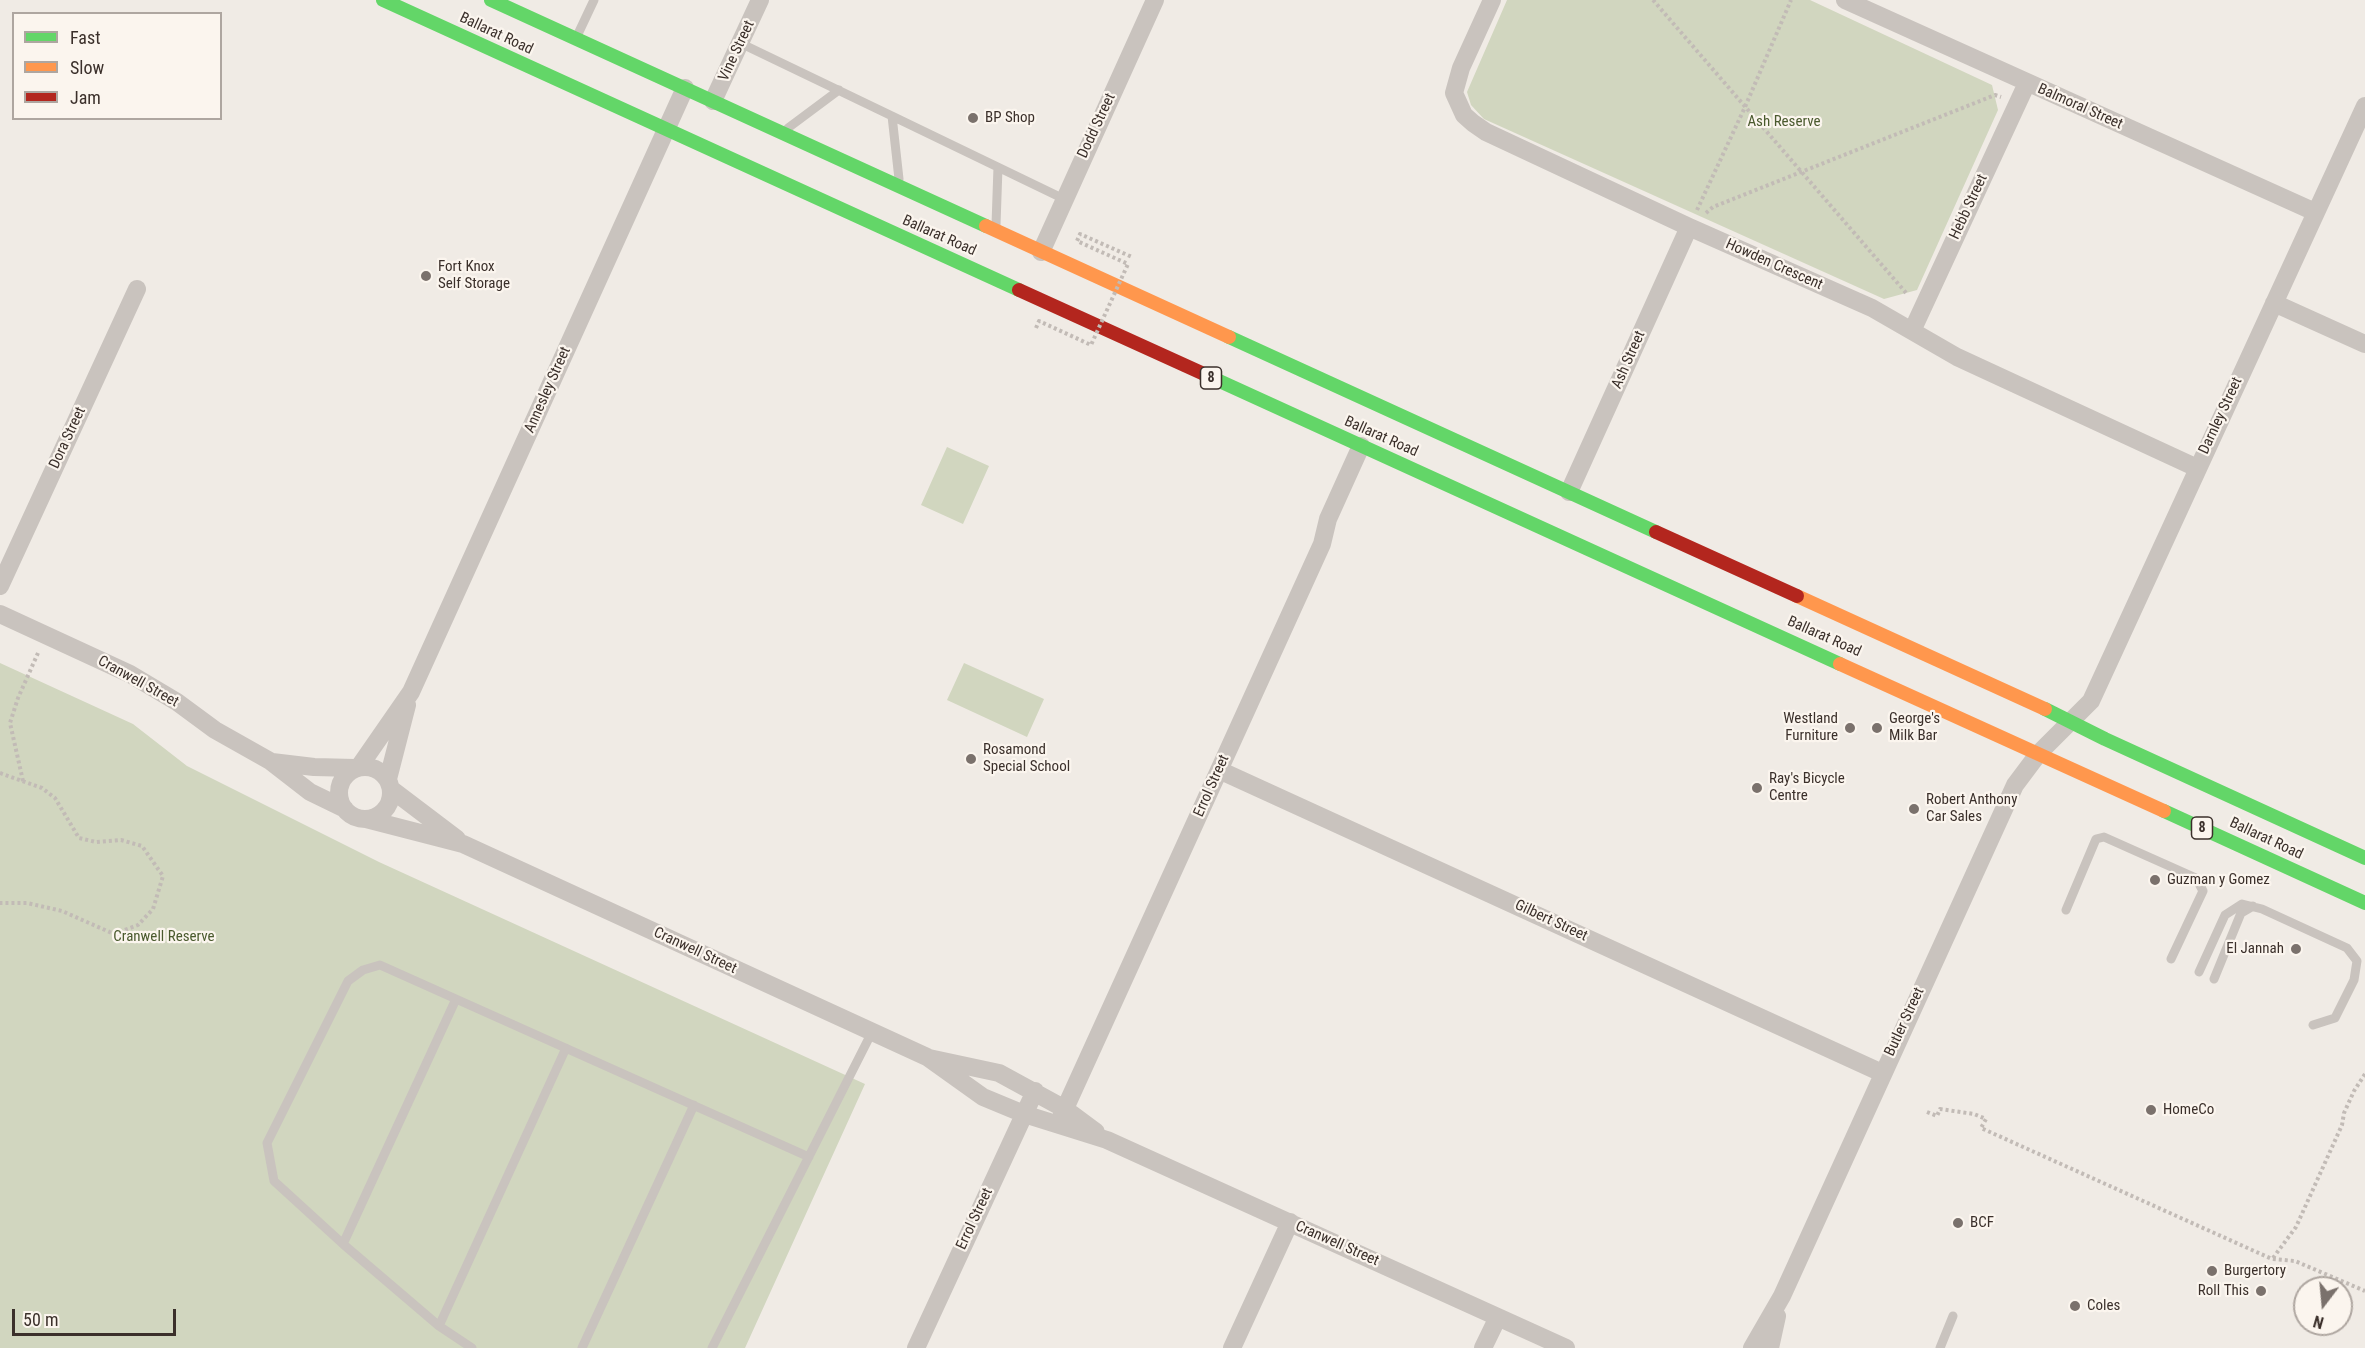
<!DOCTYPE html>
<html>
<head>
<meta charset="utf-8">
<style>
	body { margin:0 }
	#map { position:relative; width:2365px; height:1348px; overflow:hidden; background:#f0ebe5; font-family:"Roboto Condensed",sans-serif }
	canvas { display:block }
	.legend { position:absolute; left:12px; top:12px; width:210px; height:108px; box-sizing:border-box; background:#fbf5ee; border:2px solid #aea6a0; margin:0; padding:8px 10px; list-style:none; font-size:18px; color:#3b302b }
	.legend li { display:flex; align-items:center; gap:12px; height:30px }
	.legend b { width:30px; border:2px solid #aea6a0 }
	.north { position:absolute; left:2293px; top:1276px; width:60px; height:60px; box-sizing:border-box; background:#fbf5ee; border:2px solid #aea6a0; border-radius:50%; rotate:196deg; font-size:16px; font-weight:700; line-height:24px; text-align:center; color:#3b302b }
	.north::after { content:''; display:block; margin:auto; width:21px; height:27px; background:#7a716c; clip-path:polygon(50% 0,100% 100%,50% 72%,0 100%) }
	.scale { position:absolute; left:12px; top:1309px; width:164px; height:27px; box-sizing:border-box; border:3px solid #3b302b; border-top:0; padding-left:8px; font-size:18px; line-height:21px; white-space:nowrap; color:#3b302b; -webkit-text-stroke:4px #fbf5ee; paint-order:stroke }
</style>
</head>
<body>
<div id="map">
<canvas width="2365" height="1348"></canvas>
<ul class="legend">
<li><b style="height:8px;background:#63d668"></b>Fast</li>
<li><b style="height:8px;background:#ff974d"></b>Slow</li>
<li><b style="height:8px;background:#b3261e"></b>Jam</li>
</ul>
<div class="north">N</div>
<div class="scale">50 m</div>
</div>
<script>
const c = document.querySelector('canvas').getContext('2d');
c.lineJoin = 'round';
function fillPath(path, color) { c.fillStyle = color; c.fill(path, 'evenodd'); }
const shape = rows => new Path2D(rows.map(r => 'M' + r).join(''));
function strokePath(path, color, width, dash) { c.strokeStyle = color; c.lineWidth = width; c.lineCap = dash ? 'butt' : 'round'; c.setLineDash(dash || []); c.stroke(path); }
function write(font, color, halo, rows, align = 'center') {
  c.font = font + ' "Roboto Condensed",sans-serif'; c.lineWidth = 4.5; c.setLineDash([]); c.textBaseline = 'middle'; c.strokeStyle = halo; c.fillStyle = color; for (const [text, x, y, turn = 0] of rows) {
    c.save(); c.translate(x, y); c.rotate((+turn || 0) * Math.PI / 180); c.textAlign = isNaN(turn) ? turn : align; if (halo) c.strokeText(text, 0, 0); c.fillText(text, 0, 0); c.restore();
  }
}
const green = shape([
	[1507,0,1810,0,1992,85,1998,110,1917,290,1884,299,1484,119,1471,105,1467,92],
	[947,447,989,466,963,524,921,505],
	[0,663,133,724,187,766,379,862,865,1084,745,1348,0,1348],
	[964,663,1044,699,1027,737,947,700]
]);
const path = shape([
	[1653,0,1907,294],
	[1697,210,1745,107,1791,0],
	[1706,213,1713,207,1995,95,2001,97],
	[0,773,42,788,55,798,79,838,96,842,121,840,142,846,163,876,153,909,138,925,114,934,62,911,27,903,0,903],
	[23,781,10,723,18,698,38,653],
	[1927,1112,1937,1116,1940,1109,1974,1114,1986,1119,1981,1128,2272,1259,2295,1261,2365,1291],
	[2273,1258,2296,1227,2342,1125,2344,1113,2354,1091,2365,1074]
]);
const lane = shape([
	[578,34,594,0],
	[740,43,892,116,899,179],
	[892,116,1064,199],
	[788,128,839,90],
	[996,225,998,167],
	[2066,910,2096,839,2104,837,2196,878,2203,891,2171,959],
	[2199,972,2225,915,2242,904,2262,909,2347,948,2357,961,2354,980,2335,1018,2313,1025],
	[2214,979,2241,913,2253,906],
	[343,1244,456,999],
	[439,1326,566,1048],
	[472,1348,439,1326,343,1244,274,1181,267,1143,348,981,363,970,380,965,809,1157],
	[582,1348,694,1105],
	[712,1348,872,1032],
	[1940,1348,1953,1316]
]);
const street = shape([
	[1492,0,1461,68,1454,93,1464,115,1473,123,1486,132,1689,227,1872,308,1957,357,2197,468],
	[1845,0,2315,212],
	[713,101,760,0],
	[1041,252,1155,0],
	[2274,303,2365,344],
	[1912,331,2027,83],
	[1569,492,1689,227],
	[0,586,137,289],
	[0,614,130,674,177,702,215,730,270,761,310,792,345,809],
	[272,762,314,767,355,768],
	'339 793a26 26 0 1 1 52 0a26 26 0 1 1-52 0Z',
	[359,767,411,692,685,88],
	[1219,770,1882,1073],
	[388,779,407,705],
	[391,789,457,839],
	[366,819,463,844,927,1057,983,1097,1024,1114,1107,1140,1566,1348],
	[929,1058,999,1073,1065,1109,1096,1132],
	[1058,1124,1322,544,1328,519,1361,446],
	[916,1348,1035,1091],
	[1232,1348,1290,1222],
	[1483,1348,1498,1317],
	[1752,1348,1782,1296,2015,785,2039,753,2091,701,2365,106],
	[1770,1348,1777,1316]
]);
const fast = shape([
	[383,0,1019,290],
	[491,0,986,226],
	[1229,337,1656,532],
	[1204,374,1840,664],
	[2045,709,2105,739,2365,858],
	[2164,811,2365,903]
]);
const slow = shape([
	[986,226,1229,337],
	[1797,596,2045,709],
	[1840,664,2164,811]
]);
const jam = shape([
	[1019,290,1204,374],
	[1656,532,1797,596]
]);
const pathBridge = shape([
	[1036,328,1039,321,1091,345,1128,264,1077,241,1080,234,1132,257]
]);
const markers = [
	[973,118,6,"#7a716c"],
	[426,276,6,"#7a716c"],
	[1850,728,6,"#7a716c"],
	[1877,728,6,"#7a716c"],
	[971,759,6,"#7a716c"],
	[1757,788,6,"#7a716c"],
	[1914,809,6,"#7a716c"],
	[2155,880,6,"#7a716c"],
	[2296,949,6,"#7a716c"],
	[2151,1110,6,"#7a716c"],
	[1958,1223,6,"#7a716c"],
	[2212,1271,6,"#7a716c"],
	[2261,1291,6,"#7a716c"],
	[2075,1306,6,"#7a716c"]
];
const shields = [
	[1211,378,21],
	[2202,828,21]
];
const shieldNames = [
	["8",1211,378],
	["8",2202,828]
];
const streetNames = [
	["Ballarat Road",496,34,25],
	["Vine Street",737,51,-65],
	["Balmoral Street",2080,107,24],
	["Dodd Street",1097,126,-65],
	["Hebb Street",1969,207,-65],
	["Ballarat Road",939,236,24],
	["Howden Crescent",1774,265,24],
	["Ash Street",1629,360,-66],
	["Annesley Street",548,390,-66],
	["Darnley Street",2221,416,-65],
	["Ballarat Road",1381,437,24],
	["Dora Street",68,438,-65],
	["Ballarat Road",1824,637,24],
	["Cranwell Street",138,682,29],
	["Errol Street",1212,786,-66],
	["Ballarat Road",2266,839,25],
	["Gilbert Street",1551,921,25],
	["Cranwell Street",695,951,25],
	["Butler Street",1905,1022,-65],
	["Errol Street",975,1219,-65],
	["Cranwell Street",1337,1244,24]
];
const poiNames = [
	["BP Shop",985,118],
	["Fort Knox",438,267],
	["Self Storage",438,284],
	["Westland",1838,719,"right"],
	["Furniture",1838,736,"right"],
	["George's",1889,719],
	["Milk Bar",1889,736],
	["Rosamond",983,750],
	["Special School",983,767],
	["Ray's Bicycle",1769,779],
	["Centre",1769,796],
	["Robert Anthony",1926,800],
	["Car Sales",1926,817],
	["Guzman y Gomez",2167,880],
	["El Jannah",2284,949,"right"],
	["HomeCo",2163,1110],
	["BCF",1970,1223],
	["Burgertory",2224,1271],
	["Roll This",2249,1291,"right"],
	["Coles",2087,1306]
];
const parkNames = [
	["Ash Reserve",1784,122],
	["Cranwell Reserve",164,937]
];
fillPath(green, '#d1d6bf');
strokePath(path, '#c2bbb6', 4, [3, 3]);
strokePath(lane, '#c9c3be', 9);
strokePath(street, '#c9c3be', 18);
strokePath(fast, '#63d668', 14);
strokePath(slow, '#ff974d', 14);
strokePath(jam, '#b3261e', 14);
strokePath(pathBridge, '#c2bbb6', 4, [3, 3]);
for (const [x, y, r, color] of markers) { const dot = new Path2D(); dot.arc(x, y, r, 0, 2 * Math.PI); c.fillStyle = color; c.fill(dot); strokePath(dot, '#fbf5ee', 2); }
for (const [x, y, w] of shields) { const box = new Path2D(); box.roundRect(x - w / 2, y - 11, w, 22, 4.5); c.fillStyle = '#fbf5ee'; c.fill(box); strokePath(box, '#3b302b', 1.5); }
write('bold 14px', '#3b302b', null, shieldNames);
write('15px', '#3b302b', '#fbf5ee', streetNames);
write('15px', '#3b302b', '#fbf5ee', poiNames, 'left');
write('15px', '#4a5a2e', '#fbf5ee', parkNames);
</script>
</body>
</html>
